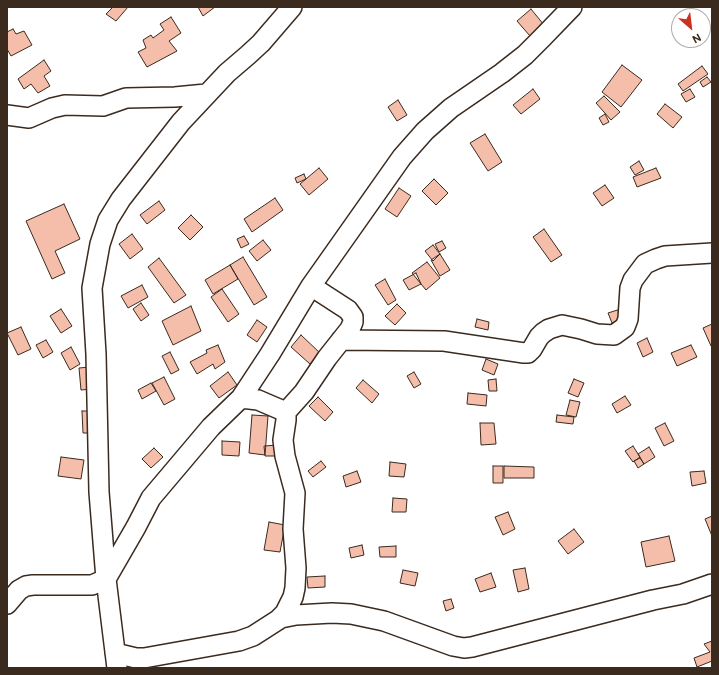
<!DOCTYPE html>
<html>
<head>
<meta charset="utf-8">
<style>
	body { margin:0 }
	#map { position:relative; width:719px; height:675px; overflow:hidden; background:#fff; font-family:"Balsamiq Sans",sans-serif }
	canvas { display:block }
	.frame { position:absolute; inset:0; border:8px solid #3b2a1e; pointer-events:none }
	.north { position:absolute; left:671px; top:8px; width:40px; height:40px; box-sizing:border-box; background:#fff; border:1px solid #b1aaa5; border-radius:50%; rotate:152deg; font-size:11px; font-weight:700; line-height:16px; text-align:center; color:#3b2a1e }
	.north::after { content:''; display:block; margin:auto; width:14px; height:18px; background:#c8321e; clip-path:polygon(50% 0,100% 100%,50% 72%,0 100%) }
</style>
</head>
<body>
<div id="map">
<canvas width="719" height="675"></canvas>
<div class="frame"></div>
<div class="north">N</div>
</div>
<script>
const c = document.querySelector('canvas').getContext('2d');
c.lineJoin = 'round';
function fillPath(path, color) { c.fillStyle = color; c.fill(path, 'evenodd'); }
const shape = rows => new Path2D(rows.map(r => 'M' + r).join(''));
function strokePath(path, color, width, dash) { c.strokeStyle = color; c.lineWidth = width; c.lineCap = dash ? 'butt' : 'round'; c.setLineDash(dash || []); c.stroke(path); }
const building = shape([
	[113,7,128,7,116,21,106,14,113,7],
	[198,7,215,7,203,16,198,7],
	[531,9,544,25,530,36,517,21,531,9],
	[171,17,181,33,169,41,177,51,147,67,138,52,146,48,143,40,151,35,153,38,164,30,160,24,171,17],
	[13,29,16,34,24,31,32,45,11,56,7,49,7,32,13,29],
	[44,60,51,71,44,76,50,86,38,93,31,84,24,89,18,79,44,60],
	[622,65,642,80,621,107,602,92,622,65],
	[702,66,708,74,683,91,678,84,702,66],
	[707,77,711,82,703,87,700,82,707,77],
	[533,89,540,99,521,114,513,105,533,89],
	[690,89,695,97,686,102,681,94,690,89],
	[604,96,620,112,611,120,596,103,604,96],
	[398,100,407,115,397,121,388,107,398,100],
	[665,104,682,117,673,128,657,114,665,104],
	[605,114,609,122,603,125,599,118,605,114],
	[485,134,502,162,488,171,470,143,485,134],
	[639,161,644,170,635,175,630,167,639,161],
	[319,168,328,179,309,195,300,184,319,168],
	[656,168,661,178,637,187,633,177,656,168],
	[304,174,306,179,297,183,295,178,304,174],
	[434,179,448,193,436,205,422,191,434,179],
	[605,185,614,198,602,206,593,193,605,185],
	[399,188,411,196,397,217,385,209,399,188],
	[275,198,283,210,252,232,244,219,275,198],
	[159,201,165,210,147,224,140,215,159,201],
	[64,204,80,239,55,251,65,273,52,279,26,221,64,204],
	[191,215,203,227,190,240,178,228,191,215],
	[544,229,562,255,551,262,533,237,544,229],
	[132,234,143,249,130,259,119,244,132,234],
	[244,236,249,244,241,248,237,239,244,236],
	[263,240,271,250,257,261,249,251,263,240],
	[442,241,446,248,439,252,435,244,442,241],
	[433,245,440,254,433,261,425,251,433,245],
	[440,254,450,270,440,276,431,260,440,254],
	[243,257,267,297,254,305,230,265,243,257],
	[159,258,186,295,174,303,148,267,159,258],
	[427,262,440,278,426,290,412,273,427,262],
	[230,265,238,279,213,294,205,280,230,265],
	[416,273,421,284,409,290,403,280,416,273],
	[385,279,396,300,388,305,375,285,385,279],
	[142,285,148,297,128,308,121,296,142,285],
	[222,289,239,314,228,322,211,297,222,289],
	[141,303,149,315,141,321,133,309,141,303],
	[397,304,406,313,395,325,385,316,397,304],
	[191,306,201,331,173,345,162,321,191,306],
	[624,308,627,317,612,323,608,313,624,308],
	[61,309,72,326,61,333,50,316,61,309],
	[477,319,489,322,488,330,475,327,477,319],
	[257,320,267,327,257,342,247,335,257,320],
	[712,324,712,346,711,346,703,328,712,324],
	[21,327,31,349,18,355,7,333,21,327],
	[301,335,320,353,310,364,291,347,301,335],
	[647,338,653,352,643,357,637,343,647,338],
	[46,340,53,352,43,358,36,345,46,340],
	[218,345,225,362,215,369,213,364,197,374,190,362,207,353,206,350,218,345],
	[691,345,697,357,677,366,671,353,691,345],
	[71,347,80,364,70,370,61,353,71,347],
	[170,352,179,370,171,374,162,356,170,352],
	[486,359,498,364,494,375,482,370,486,359],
	[90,367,92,389,81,390,79,368,90,367],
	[228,372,237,385,219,398,210,386,228,372],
	[414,372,421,384,414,388,407,376,414,372],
	[164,377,175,399,164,405,152,383,164,377],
	[496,379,497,391,489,391,488,380,496,379],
	[574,379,584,383,578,397,568,393,574,379],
	[363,380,379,394,372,403,356,388,363,380],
	[151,383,156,391,142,399,138,390,151,383],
	[468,393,487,395,486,406,467,404,468,393],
	[625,396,631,405,617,413,612,404,625,396],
	[318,397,333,412,325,421,309,406,318,397],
	[570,400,580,402,576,417,566,415,570,400],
	[82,411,95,411,96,433,83,433,82,411],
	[252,415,268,416,265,455,249,453,252,415],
	[557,415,574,417,573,424,556,422,557,415],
	[480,423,494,423,496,444,481,445,480,423],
	[665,423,674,441,664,446,655,428,665,423],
	[222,441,240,442,239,456,222,455,222,441],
	[278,445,278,456,265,456,264,446,278,445],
	[633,446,640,457,633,462,625,451,633,446],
	[649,447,655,457,644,464,638,454,649,447],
	[154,448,163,457,151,468,142,459,154,448],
	[61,457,84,460,81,479,58,476,61,457],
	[640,458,644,464,638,468,634,461,640,458],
	[321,461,326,467,313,477,308,471,321,461],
	[390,462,406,464,404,477,389,476,390,462],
	[493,466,503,466,503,483,493,483,493,466],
	[504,466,534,467,534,478,504,478,504,466],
	[357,471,361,482,346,487,343,476,357,471],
	[704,471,706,483,692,486,690,472,704,471],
	[393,498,407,499,406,512,392,512,393,498],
	[508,512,515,529,503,535,495,517,508,512],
	[712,516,712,536,705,519,712,516],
	[269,522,285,525,280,552,264,550,269,522],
	[574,529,584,542,568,554,558,541,574,529],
	[669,536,675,561,646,567,641,542,669,536],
	[362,545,364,555,351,558,349,548,362,545],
	[396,546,396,557,380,557,379,547,396,546],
	[525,568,529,589,518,592,513,570,525,568],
	[403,570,418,573,415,586,400,583,403,570],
	[491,573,496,587,480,592,475,579,491,573],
	[325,576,325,587,308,588,307,577,325,576],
	[451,599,454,608,446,611,443,601,451,599],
	[712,641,712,661,697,667,694,658,710,652,704,644,712,641]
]);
const minor = shape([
	[7,115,29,118,52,108,65,105,103,106,126,98,175,97,206,94],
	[341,340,444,341,524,353,528,353,532,349,539,337,543,333,549,329,562,325,581,329,597,334,614,335,625,327,628,319,630,288,633,280,645,264,656,259,665,256,712,253],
	[241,398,258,400,286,412],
	[7,604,19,590,26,586,33,585,92,585,106,579,136,527,151,498,211,427,241,398,270,354,311,286,402,157,425,131,451,108,502,73,525,55,542,38,572,7],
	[278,620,285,613,293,597,295,588,296,568,293,529,295,493,285,456,283,440,286,420,286,412,304,392,327,358,350,329,353,322,353,317,348,310,311,286],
	[115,653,136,658,144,658,239,641,253,636,281,618,296,615,332,613,351,614,384,621,453,646,464,648,472,647,653,600,683,594,712,584],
	[117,668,106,579,99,492,96,354,92,288,100,244,108,220,121,199,181,122,227,73,248,55,261,43,292,7]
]);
fillPath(building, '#f5beaa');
strokePath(building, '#3b2a1e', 1);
strokePath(minor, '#3b2a1e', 22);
strokePath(minor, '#fff', 19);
</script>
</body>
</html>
